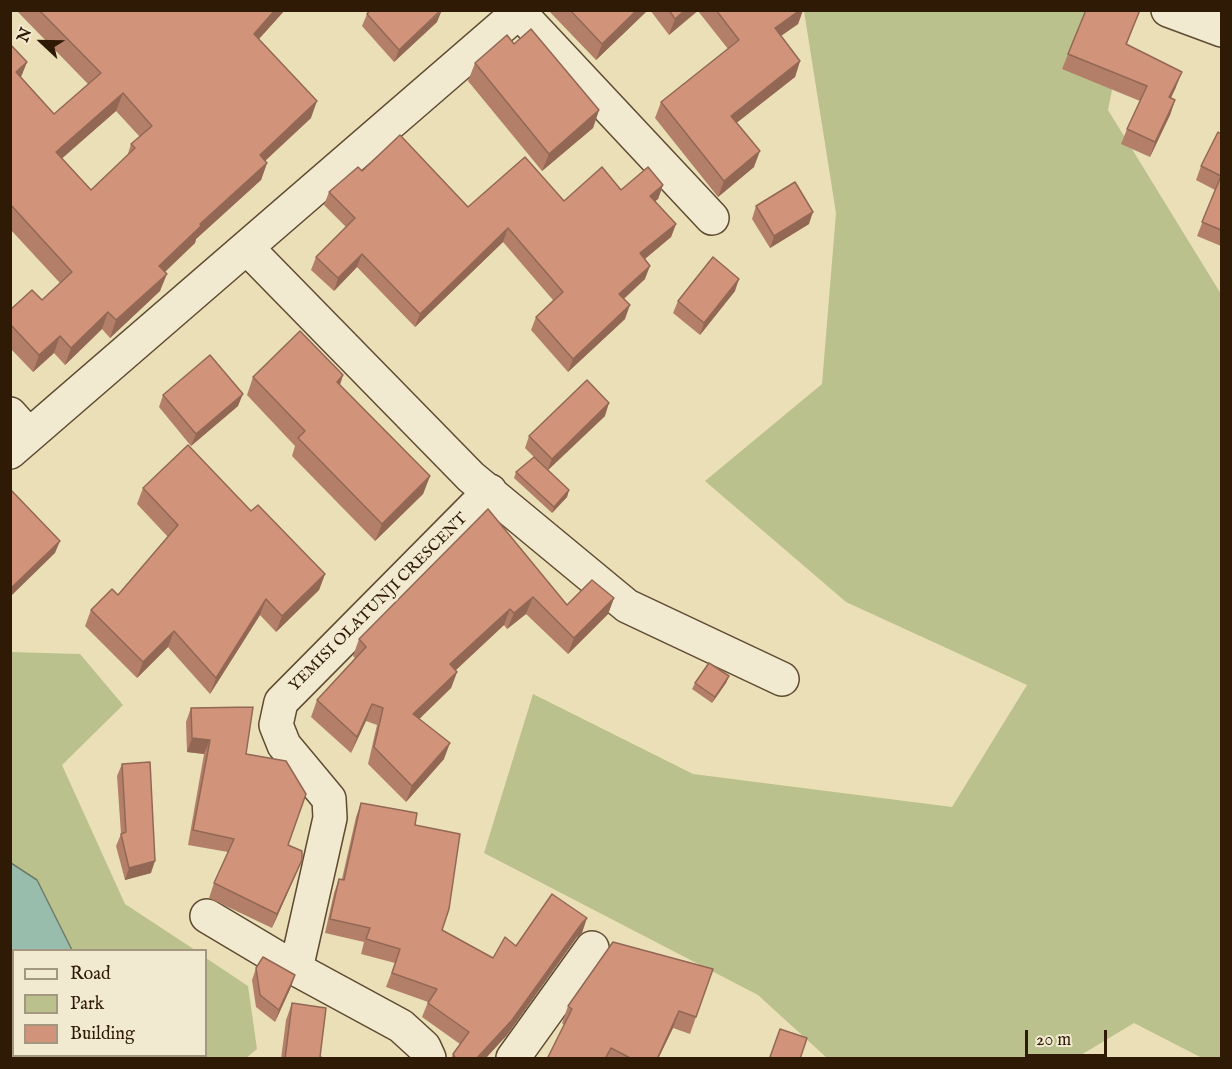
<!DOCTYPE html>
<html>
<head>
<meta charset="utf-8">
<style>
	body { margin:0 }
	#map { position:relative; width:1232px; height:1069px; overflow:hidden; background:#ebdfb7; font-family:"IM FELL English",serif }
	canvas { display:block }
	.frame { position:absolute; inset:0; border:12px solid #2f1a06; pointer-events:none }
	.legend { position:absolute; left:12px; top:949px; width:195px; height:108px; box-sizing:border-box; background:#f2ead0; border:2px solid #a4977f; margin:0; padding:8px 10px; list-style:none; font-size:18px; color:#2f1a06 }
	.legend li { display:flex; align-items:center; gap:12px; height:30px }
	.legend b { width:30px; border:2px solid #a4977f }
	.north { position:absolute; left:12px; top:12px; width:60px; height:60px; -webkit-text-stroke:4px #f2ead0; paint-order:stroke; rotate:292deg; font-size:16px; font-weight:700; line-height:24px; text-align:center; color:#2f1a06 }
	.north::after { content:''; display:block; margin:auto; width:21px; height:27px; background:#2f1a06; clip-path:polygon(50% 0,100% 100%,50% 72%,0 100%) }
	.scale { position:absolute; left:1025px; top:1030px; width:82px; height:27px; box-sizing:border-box; border:3px solid #2f1a06; border-top:0; padding-left:8px; font-size:18px; line-height:21px; white-space:nowrap; color:#2f1a06; -webkit-text-stroke:4px #f2ead0; paint-order:stroke }
</style>
</head>
<body>
<div id="map">
<canvas width="1232" height="1069"></canvas>
<div class="frame"></div>
<ul class="legend">
<li><b style="height:8px;background:#f2ead0"></b>Road</li>
<li><b style="height:16px;background:#bbc18c"></b>Park</li>
<li><b style="height:16px;background:#d1947a"></b>Building</li>
</ul>
<div class="north">N</div>
<div class="scale">20 m</div>
</div>
<script>
const c = document.querySelector('canvas').getContext('2d');
c.lineJoin = 'round';
function fillPath(path, color) { c.fillStyle = color; c.fill(path, 'evenodd'); }
const shape = rows => new Path2D(rows.map(r => 'M' + r).join(''));
function strokePath(path, color, width, dash) { c.strokeStyle = color; c.lineWidth = width; c.lineCap = dash ? 'butt' : 'round'; c.setLineDash(dash || []); c.stroke(path); }
function write(font, color, halo, rows, align = 'center') {
  c.font = font + ' "IM FELL English",serif'; c.lineWidth = 6; c.setLineDash([]); c.textBaseline = 'middle'; c.strokeStyle = halo; c.fillStyle = color; for (const [text, x, y, turn = 0] of rows) {
    c.save(); c.translate(x, y); c.rotate((+turn || 0) * Math.PI / 180); c.textAlign = isNaN(turn) ? turn : align; if (halo) c.strokeText(text, 0, 0); c.fillText(text, 0, 0); c.restore();
  }
}
const green = shape([
	[804,11,1128,11,1108,110,1221,294,1221,1058,1202,1058,1134,1023,1076,1058,827,1058,758,995,484,853,533,694,693,774,952,807,1027,685,846,602,705,481,822,384,836,213],
	[10,652,80,654,123,705,62,765,125,904,195,950,72,950,37,880,11,863],
	[206,958,248,986,257,1049,246,1058,91,1058,92,1056,206,1056]
]);
const water = shape([
	[11,863,37,880,72,950,14,950,14,1056,92,1056,91,1058,11,1058,11,863]
]);
const minor = shape([
	[1168,10,1222,30],
	[519,12,712,218],
	[247,248,471,477,627,606,782,679],
	[10,414,29,435],
	[10,452,521,10],
	[207,916,296,969,401,1026,424,1047,429,1058],
	[296,969,330,818,329,799,284,745,276,725,281,702,490,491],
	[513,1058,592,948]
]);
const wall = shape([
	[16,10,285,10,259,39,311,118,265,161,267,163,261,180,196,239,195,243,165,272,160,291,110,338,102,329,65,365,54,353,33,372,10,348,10,310,42,300,60,283,10,229,10,44,27,62,21,77,54,114,88,84],
	[116,111,140,137,131,144,127,157,91,190,62,158],
	[548,10,648,10,596,60],
	[650,10,803,10,798,24,781,36,800,61,795,77,736,123,754,167,718,197,655,118,661,102,728,49,698,11,669,35],
	[1140,10,1127,44,1176,87,1171,98,1175,100,1170,115,1150,157,1121,144,1127,129,1140,101,1062,69,1068,54],
	[367,14,437,22,394,62,362,26],
	[514,44,599,110,593,128,542,171,468,81,475,63],
	[1221,134,1221,246,1197,236,1215,190,1196,180,1201,166],
	[362,171,468,207,564,201,621,190,663,185,658,199,655,201,676,224,671,237,645,259,645,279,624,299,625,319,568,372,531,330,536,317,553,300,503,242,415,327,357,267,334,291,311,270,316,257,346,227,324,205,329,192],
	[756,206,809,224,770,248,752,219],
	[735,291,700,335,673,313,678,301],
	[343,375,340,385,430,476,423,494,375,541,292,456,295,446,247,395,253,377],
	[163,395,238,406,191,446,159,407],
	[605,416,548,470,569,490,567,497,552,513,514,478,516,472,534,457,525,448,529,436],
	[143,488,251,511,325,574,319,590,276,632,260,615,210,694,168,647,137,678,85,626,91,610,118,595,168,537,137,504],
	[488,509,567,605,614,598,608,614,568,654,526,614,507,629,504,625,456,670,457,672,451,688,419,719,444,759,406,802,368,764,377,725,366,721,351,753,311,717,317,700,355,658,353,656,359,639],
	[729,676,726,683,712,703,692,689,695,683],
	[191,708,246,754,288,845,302,860,296,874,272,928,209,898,214,883,228,852,188,845,204,754,187,752,186,722],
	[122,764,151,873,125,880,116,846,121,834,117,776],
	[361,803,415,825,442,930,493,958,516,946,582,933,577,937,507,1035,485,1059,451,1059,453,1054,460,1044,422,1017,428,1002,386,987,395,963,361,954,364,942,325,933,334,893,339,879,342,879,356,817],
	[256,968,295,975,291,987,275,1022,256,1007,252,980],
	[713,969,690,1034,673,1028,658,1059,547,1059,564,1025,562,1023,568,1006],
	[292,1003,320,1057,327,1059,281,1059,286,1020]
]);
const shadedWall = shape([
	[275,10,285,10,248,51,254,34],
	[442,10,437,22,394,62,399,50],
	[637,10,648,10,596,60,602,44],
	[685,10,698,10,669,35,675,19],
	[800,10,803,10,798,24,769,44,775,28],
	[800,61,795,77,725,132,731,116],
	[27,62,20,79,16,72],
	[1182,72,1176,87,1164,112,1169,97],
	[123,93,116,111,50,169,56,152],
	[1175,100,1170,115,1150,157,1155,142],
	[317,101,311,118,253,172,260,155],
	[599,110,593,128,542,171,549,154],
	[760,151,754,167,718,197,724,181],
	[267,163,261,180,196,239,195,243,153,283,159,266,200,224],
	[663,185,658,199,646,209,650,196],
	[813,212,809,224,770,248,774,236],
	[676,224,671,237,635,267,640,253],
	[508,228,503,242,415,327,420,314],
	[362,254,357,267,334,291,338,278],
	[650,266,645,279,614,307,619,294],
	[167,274,160,291,110,338,116,320],
	[739,279,735,291,700,335,704,323],
	[630,305,625,319,568,372,573,359],
	[108,312,102,329,65,365,71,348],
	[60,336,54,353,33,372,39,355],
	[343,375,337,393,337,382],
	[243,394,238,406,191,446,196,434],
	[609,403,605,416,547,471,552,459],
	[430,476,423,494,375,541,382,524],
	[569,490,567,497,552,513,554,507],
	[60,541,55,553,10,597,10,589],
	[325,574,319,590,276,632,282,616],
	[533,597,526,614,507,629,514,613],
	[614,598,608,614,568,654,574,638],
	[266,599,260,615,210,694,216,678],
	[510,609,504,625,444,681,450,664],
	[174,631,168,647,137,678,143,662],
	[457,672,451,688,407,731,413,714],
	[729,676,726,683,712,703,715,697],
	[372,704,366,721,351,753,357,737],
	[192,738,210,740,204,754,187,752],
	[450,743,444,759,406,802,412,786],
	[302,860,296,874,272,928,277,914],
	[155,861,151,873,125,880,129,868],
	[587,918,582,933,577,937,507,1035,485,1059,476,1059,582,923],
	[295,975,291,987,275,1022,279,1010],
	[679,1011,673,1028,658,1059,657,1059]
]);
const building = shape([
	[39,10,275,10,254,34,317,101,260,155,267,163,200,224,201,226,159,266,167,274,116,320,108,312,71,348,60,336,39,355,10,324,10,310,32,290,42,300,72,272,10,204,10,44,27,62,16,72,54,114,101,73,39,10],
	[123,93,152,126,131,144,135,148,91,190,56,152,123,93],
	[370,10,441,10,399,50,367,14,370,10],
	[570,10,637,10,602,44,570,10],
	[669,10,685,10,675,19,669,10],
	[716,10,800,10,775,28,800,61,731,116,760,151,724,181,661,102,739,40,716,10],
	[1086,10,1140,10,1126,44,1182,72,1169,97,1175,100,1155,142,1127,129,1147,86,1068,54,1086,10],
	[531,29,599,110,549,154,475,63,507,35,514,44,531,29],
	[1218,132,1221,134,1221,230,1202,222,1221,176,1201,166,1218,132],
	[400,135,468,207,525,157,564,201,602,167,621,190,648,167,663,185,650,196,676,224,640,253,650,266,619,294,630,305,573,359,536,317,563,292,508,228,420,314,362,254,338,278,316,257,355,218,329,192,358,167,362,171,400,135],
	[795,182,813,212,774,236,756,206,795,182],
	[713,257,739,279,704,323,678,301,713,257],
	[300,331,343,375,337,382,430,476,382,524,298,438,305,431,253,377,300,331],
	[210,355,243,394,196,434,163,395,210,355],
	[587,380,609,403,552,459,529,436,587,380],
	[188,445,251,511,258,505,325,574,282,616,266,599,216,678,174,631,143,662,91,610,112,589,118,595,178,525,143,488,188,445],
	[534,457,569,490,554,507,516,472,534,457],
	[10,489,60,541,10,589,10,489],
	[488,509,567,605,592,580,614,598,574,638,533,597,514,613,510,609,450,664,457,672,413,714,450,743,412,786,374,747,383,708,372,704,357,737,317,700,366,647,359,639,488,509],
	[709,663,729,676,715,697,695,683,709,663],
	[253,707,246,754,286,761,306,794,288,845,302,851,302,860,277,914,214,883,234,839,193,830,210,740,192,738,191,708,253,707],
	[150,762,155,861,129,868,121,834,126,832,122,764,150,762],
	[361,803,417,813,415,825,460,834,449,909,442,930,493,958,505,937,516,946,552,894,587,918,582,923,512,1020,476,1059,456,1059,453,1054,469,1032,428,1003,437,989,392,973,400,949,366,939,370,928,330,919,339,879,344,880,361,803],
	[613,942,713,969,696,1017,679,1011,657,1059,632,1059,611,1048,605,1059,547,1059,572,1009,568,1006,613,942],
	[263,957,295,975,279,1010,260,995,256,968,263,957],
	[292,1003,326,1008,320,1057,327,1059,285,1059,292,1003],
	[780,1029,807,1038,800,1059,774,1059,770,1057,780,1029]
]);
const streetNames = [
	["YEMISI OLATUNJI CRESCENT",379,603,-45]
];
fillPath(green, '#bbc18c');
fillPath(water, '#98bdac');
strokePath(water, '#6e7c6a', 1.5);
strokePath(minor, '#5e4b32', 36);
strokePath(minor, '#f2ead0', 33);
fillPath(wall, '#b47f69');
fillPath(shadedWall, '#926855');
fillPath(building, '#d1947a');
strokePath(building, '#926855', 1.5);
write('16px', '#2f1a06', '#f2ead0', streetNames);
</script>
</body>
</html>
